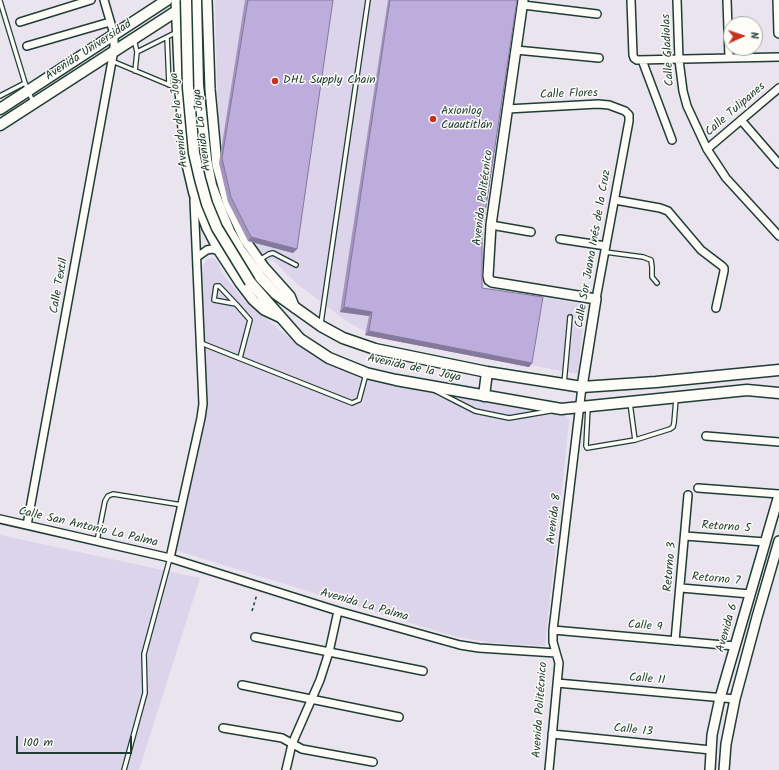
<!DOCTYPE html>
<html>
<head>
<meta charset="utf-8">
<style>
	body { margin:0 }
	#map { position:relative; width:779px; height:770px; overflow:hidden; background:#eae4ef; font-family:Kalam,sans-serif }
	canvas { display:block }
	.north { position:absolute; left:723px; top:16px; width:40px; height:40px; box-sizing:border-box; background:#fdfcf7; border:1px solid #a4b0a9; border-radius:50%; rotate:87deg; font-size:11px; font-weight:700; line-height:16px; text-align:center; color:#1f3d34 }
	.north::after { content:''; display:block; margin:auto; width:14px; height:18px; background:#c8321e; clip-path:polygon(50% 0,100% 100%,50% 72%,0 100%) }
	.scale { position:absolute; left:16px; top:736px; width:116px; height:18px; box-sizing:border-box; border:2px solid #1f3d34; border-top:0; padding-left:5px; font-size:12px; line-height:14px; white-space:nowrap; color:#1f3d34; -webkit-text-stroke:3px #fdfcf7; paint-order:stroke }
</style>
</head>
<body>
<div id="map">
<canvas width="779" height="770"></canvas>
<div class="north">N</div>
<div class="scale">100 m</div>
</div>
<script>
const c = document.querySelector('canvas').getContext('2d');
c.lineJoin = 'round';
function fillPath(path, color) { c.fillStyle = color; c.fill(path, 'evenodd'); }
const shape = rows => new Path2D(rows.map(r => 'M' + r).join(''));
function strokePath(path, color, width, dash) { c.strokeStyle = color; c.lineWidth = width; c.lineCap = dash ? 'butt' : 'round'; c.setLineDash(dash || []); c.stroke(path); }
function write(font, color, halo, rows, align = 'center') {
  c.font = font + ' Kalam,sans-serif'; c.lineWidth = 3; c.setLineDash([]); c.textBaseline = 'middle'; c.strokeStyle = halo; c.fillStyle = color; for (const [text, x, y, turn = 0] of rows) {
    c.save(); c.translate(x, y); c.rotate((+turn || 0) * Math.PI / 180); c.textAlign = isNaN(turn) ? turn : align; if (halo) c.strokeText(text, 0, 0); c.fillText(text, 0, 0); c.restore();
  }
}
const built = shape([
	[215,0,517,0,482,234,484,288,585,304,578,374,401,341,364,331,348,322,297,284,273,260,268,262,245,231,230,194,218,121],
	[214,258,218,262,222,273,245,301,298,345,358,378,505,405,564,414,569,419,569,423,545,646,492,643,453,636,175,550,205,410,202,267,207,259],
	[0,535,200,578,139,770,0,770]
]);
const path = shape([
	[252,611,257,594]
]);
const service = shape([
	[0,1,25,83,33,102],
	[167,37,169,85],
	[134,39,137,52,177,32],
	[112,61,179,89],
	[135,71,137,52],
	[0,96,25,83],
	[605,252,643,257,651,260,652,267,652,277,657,283],
	[261,259,269,254,273,253,296,265],
	[236,304,214,300,216,286,219,286,236,304,250,320,240,358],
	[321,323,368,0],
	[201,343,352,403,359,400,366,374],
	[564,384,570,317],
	[434,390,475,411,509,418,550,411],
	[630,403,635,440,670,429,673,427,674,423,676,399],
	[588,407,586,446,587,448,635,440],
	[97,541,105,501,108,496,113,494,182,505],
	[124,770,145,693,144,654,170,558]
]);
const minor = shape([
	[631,0,633,55,634,58,637,60,779,57],
	[677,0,679,60,683,91,687,106,707,149,726,178,779,236],
	[727,0,729,58],
	[523,5,597,14],
	[20,22,91,0],
	[27,46,110,22],
	[516,50,599,58],
	[642,60,672,140],
	[507,109,598,104,609,105,625,111,629,115,629,121,596,299],
	[741,120,779,164],
	[707,149,779,88],
	[615,200,660,208,668,211,701,250,722,266,724,268,724,271,716,308],
	[491,225,531,232],
	[560,239,606,246],
	[197,257,207,250,212,249,219,251],
	[706,436,779,442],
	[698,488,779,494],
	[0,519,170,558,338,611,460,645,479,648,556,653],
	[27,525,114,50,114,34,104,0],
	[685,536,765,542],
	[170,558,201,418,203,404,194,200],
	[681,588,750,594],
	[553,630,735,646],
	[255,637,423,671],
	[675,641,688,495],
	[557,683,735,699],
	[242,685,399,717],
	[223,728,282,738,302,749,373,762],
	[552,734,711,750],
	[286,770,292,744,320,680,329,652,338,611],
	[549,770,559,663,553,642,553,630,582,387]
]);
const tertiary = shape([
	[176,0,180,90,185,156,194,194,207,228,219,251,240,283,253,300,264,310,279,317],
	[207,0,210,89,217,165,228,204,245,240,264,267,290,296,295,308],
	[523,0,491,225,488,276,489,280,492,282,596,299,582,387],
	[778,0,779,33],
	[710,770,712,735,720,698,779,495],
	[724,770,726,744,735,699,757,617,779,541]
]);
const secondary = shape([
	[196,0,198,85,206,159,211,185,220,209,229,231,240,250,261,278,276,294,321,326,343,338,375,349,487,372,582,387,656,382,779,370],
	[0,109,167,0],
	[0,125,192,1],
	[250,282,300,339,329,358,366,373,396,380,561,409,747,390,779,393],
	[484,396,487,372]
]);
const secondaryBridge = shape([
	[186,0,188,88,194,153,200,179,207,204,217,228,250,282]
]);
const wall = shape([
	[245,0,333,0,297,249,293,253,248,241,228,202,219,163],
	[388,0,517,0,482,233,482,288,532,363,529,367,365,335,369,316,340,312]
]);
const shadedWall = shape([
	[251,237,297,249,293,253,248,241],
	[344,307,372,312,369,316,340,312],
	[369,331,532,363,529,367,365,335]
]);
const building = shape([
	[248,0,333,0,297,249,251,237,231,197,222,158,248,0],
	[390,0,517,0,482,233,482,288,543,297,532,363,369,331,372,312,344,307,390,0]
]);
const markers = [
	[275,81,4,"#c8321e"],
	[433,119,4,"#c8321e"]
];
const streetNames = [
	["Calle Gladiolas",669,50,-93],
	["Avenida Universidad",89,51,-33],
	["Calle Flores",569,95,-2],
	["Calle Tulipanes",736,110,-41],
	["Avenida de la Joya",180,120,-96],
	["Avenida La Joya",203,130,-97],
	["Avenida Politécnico",484,198,-83],
	["Calle Sor Juana Inés de la Cruz",594,249,-80],
	["Calle Textil",60,286,-80],
	["Avenida de la Joya",414,369,12],
	["Avenida 8",555,519,-83],
	["Calle San Antonio La Palma",88,528,13],
	["Retorno 5",726,528,4],
	["Retorno 3",671,567,-85],
	["Retorno 7",716,580,5],
	["Avenida La Palma",364,606,16],
	["Calle 9",645,627,5],
	["Avenida 6",728,628,-74],
	["Calle 11",647,680,5],
	["Avenida Politécnico",541,710,-86],
	["Calle 13",633,731,6]
];
const poiNames = [
	["DHL Supply Chain",283,81],
	["Axionlog",441,112],
	["Cuautitlán",441,126]
];
fillPath(built, '#dcd4ea');
strokePath(service, '#1f3d34', 6);
strokePath(minor, '#1f3d34', 10);
strokePath(tertiary, '#1f3d34', 12);
strokePath(secondary, '#1f3d34', 13);
strokePath(path, '#1f3d34', 1.5, [3, 3]);
strokePath(service, '#fdfcf7', 3.5);
strokePath(minor, '#fdfcf7', 7);
strokePath(tertiary, '#fdfcf7', 9);
strokePath(secondary, '#fdfcf7', 10);
strokePath(secondaryBridge, '#1f3d34', 13, []);
strokePath(secondaryBridge, '#fdfcf7', 10);
fillPath(wall, '#a395be');
fillPath(shadedWall, '#84799b');
fillPath(building, '#bdaddd');
strokePath(building, '#84799b', 1);
for (const [x, y, r, color] of markers) { const dot = new Path2D(); dot.arc(x, y, r, 0, 2 * Math.PI); c.fillStyle = color; c.fill(dot); strokePath(dot, '#fdfcf7', 1.5); }
write('12px', '#1f3d34', '#fdfcf7', streetNames);
write('12px', '#1f3d34', '#fdfcf7', poiNames, 'left');
</script>
</body>
</html>
